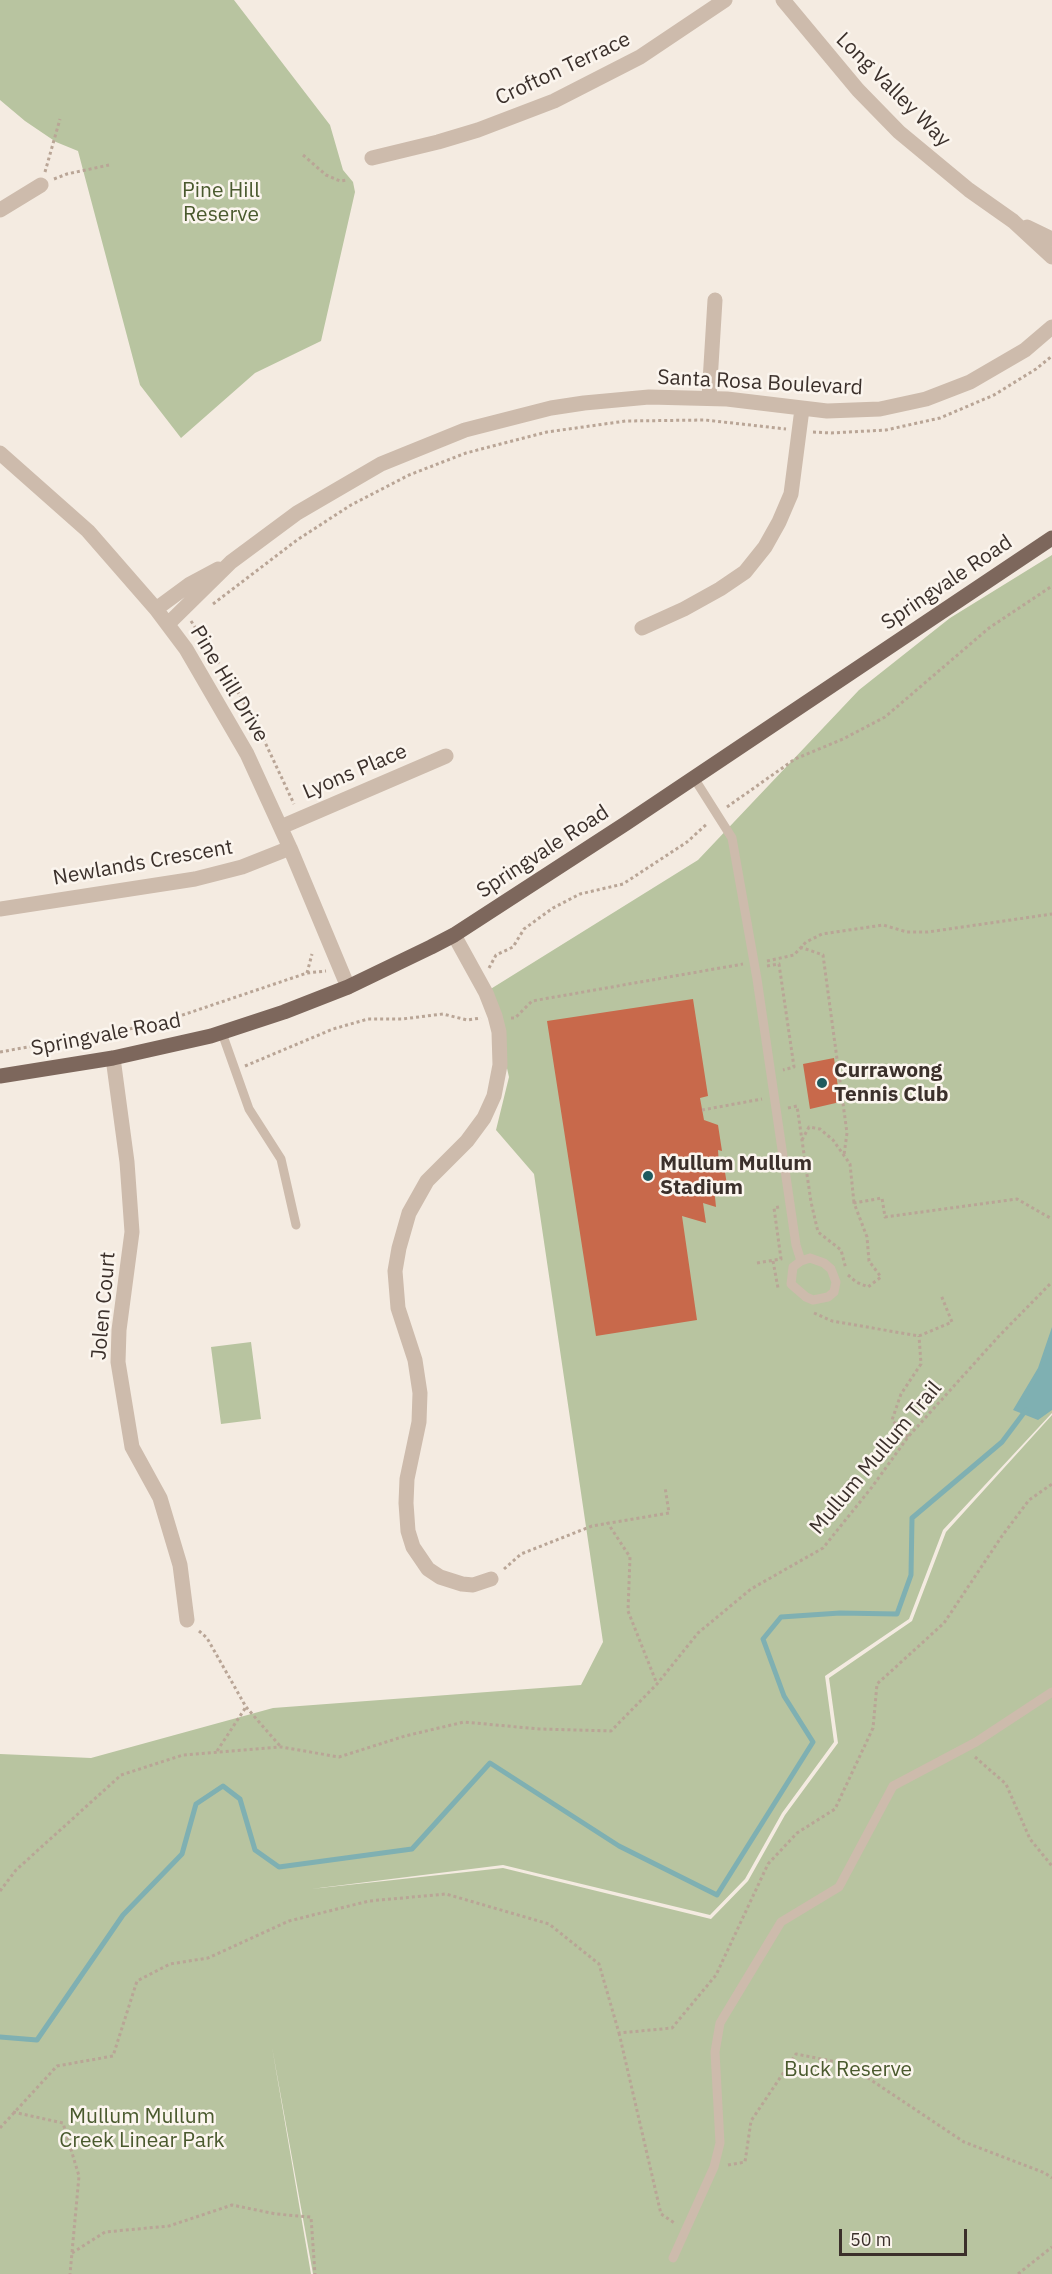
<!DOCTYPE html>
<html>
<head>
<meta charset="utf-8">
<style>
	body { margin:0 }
	#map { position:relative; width:1052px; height:2274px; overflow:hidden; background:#f4ebe1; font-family:"IBM Plex Sans",sans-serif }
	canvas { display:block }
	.scale { position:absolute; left:839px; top:2229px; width:128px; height:27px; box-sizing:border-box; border:3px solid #3b302b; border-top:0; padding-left:8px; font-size:18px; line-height:21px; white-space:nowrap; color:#3b302b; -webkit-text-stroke:4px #fbf5ee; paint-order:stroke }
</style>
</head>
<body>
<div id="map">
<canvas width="1052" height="2274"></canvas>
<div class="scale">50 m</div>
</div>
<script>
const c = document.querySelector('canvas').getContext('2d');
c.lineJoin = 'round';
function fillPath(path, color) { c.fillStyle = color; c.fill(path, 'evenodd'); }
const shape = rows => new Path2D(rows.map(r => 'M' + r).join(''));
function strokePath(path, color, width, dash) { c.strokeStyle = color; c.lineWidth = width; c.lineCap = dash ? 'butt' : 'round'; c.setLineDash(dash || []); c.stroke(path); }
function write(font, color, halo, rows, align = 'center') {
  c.font = font + ' "IBM Plex Sans",sans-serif'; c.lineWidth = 5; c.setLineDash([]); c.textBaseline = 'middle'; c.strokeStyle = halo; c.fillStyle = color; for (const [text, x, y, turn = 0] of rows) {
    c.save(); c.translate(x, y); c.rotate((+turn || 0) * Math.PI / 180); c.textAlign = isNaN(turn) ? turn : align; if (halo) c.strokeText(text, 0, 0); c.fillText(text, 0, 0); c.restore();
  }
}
const green = shape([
	[0,0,234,0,330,125,343,170,353,182,355,192,321,341,255,373,181,438,140,385,78,151,56,142,25,121,0,100],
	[1052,555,1052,1413,943,1530,909,1619,825,1676,834,1742,782,1813,745,1879,710,1915,503,1865,311,1889,503,1868,711,1919,748,1881,785,1815,838,1743,829,1678,912,1621,946,1532,1052,1415,1052,2274,313,2274,272,2047,311,2274,0,2274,0,1754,91,1758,273,1708,581,1685,603,1642,534,1174,496,1130,509,1077,489,990,698,860,859,690,950,618],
	[251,1342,261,1419,221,1424,211,1347]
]);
const water = shape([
	[1052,1327,1052,1410,1038,1420,1013,1410,1038,1368]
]);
const stream = shape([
	[0,2037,37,2040,123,1915,182,1854,196,1804,223,1786,240,1799,255,1850,279,1867,412,1849,490,1763,619,1846,717,1895,813,1742,784,1696,763,1639,781,1617,840,1613,897,1614,911,1575,912,1518,1002,1442,1026,1410]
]);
const building = shape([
	[693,999,708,1096,700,1098,704,1120,718,1125,722,1151,718,1150,719,1165,724,1166,728,1191,714,1187,716,1207,703,1203,706,1223,682,1216,697,1320,596,1336,547,1021],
	[834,1058,840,1102,810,1109,803,1064]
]);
const path = shape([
	[303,155,326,175,340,181,347,180],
	[45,172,60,119],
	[54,179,67,174,109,165],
	[813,432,831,433,886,430,940,418,994,395,1036,369,1052,356],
	[213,604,297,540,351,505,409,475,466,453,547,432,626,421,705,420,786,429],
	[191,621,239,694,263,738,294,804],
	[727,807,795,759,843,739,885,717,989,628,1052,586],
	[800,947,823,955,847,1133,844,1155],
	[767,961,794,955,806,942,822,934,883,925,907,932,928,932,1052,914],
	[767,966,779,964,794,1067,783,1070],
	[489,968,496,955,513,947,524,929,553,908,580,894,623,884,687,842,708,823],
	[307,973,312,954],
	[511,1018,515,1018,532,1001,743,964],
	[0,1052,156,1024,307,973,326,971],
	[245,1066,333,1029,368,1019,402,1019,443,1014,467,1020,481,1018],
	[788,1108,797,1106,811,1202,818,1232,841,1250,846,1269],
	[702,1110,762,1099],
	[802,1140,809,1127,820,1129,833,1140,850,1164,854,1203],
	[773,1261,778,1288],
	[757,1263,781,1259,774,1208,779,1207],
	[848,1275,856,1282,868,1287,881,1277,869,1261,867,1237,854,1203,882,1198,885,1217,1017,1199,1052,1219],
	[814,1313,832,1321,919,1336,952,1322,941,1295],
	[908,1437,892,1420,901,1394,921,1364,919,1336],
	[607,1522,630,1557,628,1611,657,1684],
	[504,1569,521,1554,592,1526,669,1513,665,1487],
	[199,1631,207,1638,246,1707,281,1747],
	[217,1751,246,1707],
	[975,1757,1006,1784,1030,1839,1052,1866],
	[0,1891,16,1870,121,1775,183,1755,281,1747,339,1757,405,1736,464,1722,539,1729,611,1731,657,1684,698,1633,751,1589,823,1548,872,1487,908,1437,999,1336,1052,1282],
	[619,2033,661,2214,676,2224],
	[13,2112,63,2123,79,2176,70,2274],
	[0,2128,57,2066,113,2056,137,1981,170,1964,208,1958,289,1921,369,1901,446,1894,549,1924,599,1964,619,2033,672,2028,716,1975,768,1864,797,1833,835,1809,873,1728,877,1684,944,1623,1002,1536,1029,1500,1052,1484],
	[728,2165,745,2162,751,2121,796,2054,847,2064,964,2142,1045,2173,1052,2178],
	[72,2253,105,2232,169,2226,232,2205,276,2214,311,2217,315,2274],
	[1018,2274,1052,2247]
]);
const service = shape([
	[694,778,732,838,757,979,796,1245,801,1261],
	[222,1033,249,1109,281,1159,296,1225],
	[810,1258,824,1263,831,1269,836,1282,834,1292,828,1297,813,1300,806,1297,791,1284,793,1267,801,1261,810,1258],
	[673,2258,714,2167,720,2143,715,2052,720,2023,781,1922,839,1887,893,1786,976,1742,1052,1692]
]);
const minor = shape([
	[783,0,858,90,899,132,969,190,1013,221,1052,257],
	[372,158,438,142,478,130,554,101,640,57,725,0],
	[0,210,41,185],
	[1027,227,1052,239],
	[709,398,715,300],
	[0,453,88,531,156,609,186,649,247,754,290,848,348,987],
	[156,609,190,584,218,569],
	[168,624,231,562,297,513,381,464,465,430,551,408,584,403,649,397,727,399,827,411,880,409,926,399,970,382,1025,350,1052,327],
	[642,628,684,609,720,589,745,572,765,547,779,522,791,494,802,409],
	[281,827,446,756],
	[0,909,195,879,242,867,290,848],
	[454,935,486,993,495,1016,499,1032,500,1065,494,1096,484,1118,467,1141,427,1181,409,1213,399,1248,395,1271,398,1308,415,1360,420,1393,419,1422,407,1479,406,1503,408,1531,413,1547,428,1569,440,1577,462,1584,473,1585,491,1579],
	[113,1058,127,1162,132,1232,119,1330,118,1362,132,1447,160,1498,180,1565,187,1620]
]);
const primary = shape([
	[0,1076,113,1058,211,1036,284,1012,348,987,431,947,454,935,625,824,1052,538]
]);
const markers = [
	[822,1083,6,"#1f5a5e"],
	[648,1176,6,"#1f5a5e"]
];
const streetNames = [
	["Crofton Terrace",563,69,-25],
	["Long Valley Way",893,90,45],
	["Santa Rosa Boulevard",760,383,3],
	["Springvale Road",947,583,-34],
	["Pine Hill Drive",229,684,59],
	["Lyons Place",355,772,-23],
	["Springvale Road",543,852,-33],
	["Newlands Crescent",143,863,-10],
	["Springvale Road",106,1035,-11],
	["Jolen Court",104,1306,-85],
	["Mullum Mullum Trail",876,1458,-50]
];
const parkNames = [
	["Pine Hill",221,191],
	["Reserve",221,215],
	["Buck Reserve",848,2070],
	["Mullum Mullum",142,2117],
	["Creek Linear Park",142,2141]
];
const poiNames = [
	["Currawong",834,1071],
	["Tennis Club",834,1095],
	["Mullum Mullum",660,1164],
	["Stadium",660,1188]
];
fillPath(green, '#b8c4a0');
fillPath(water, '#7fb0b2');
strokePath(stream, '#7fb0b2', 5);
fillPath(building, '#c8694b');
strokePath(path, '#b9a596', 3, [3, 3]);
strokePath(service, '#cdbbac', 9);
strokePath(minor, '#cdbbac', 15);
strokePath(primary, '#7d675c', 15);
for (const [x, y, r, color] of markers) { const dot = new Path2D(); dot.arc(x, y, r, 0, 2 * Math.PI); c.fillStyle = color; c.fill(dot); strokePath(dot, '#fbf5ee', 2); }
write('21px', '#3b302b', '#fbf5ee', streetNames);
write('21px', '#4a5a2e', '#fbf5ee', parkNames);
write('bold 21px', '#3b302b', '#fbf5ee', poiNames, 'left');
</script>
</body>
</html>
